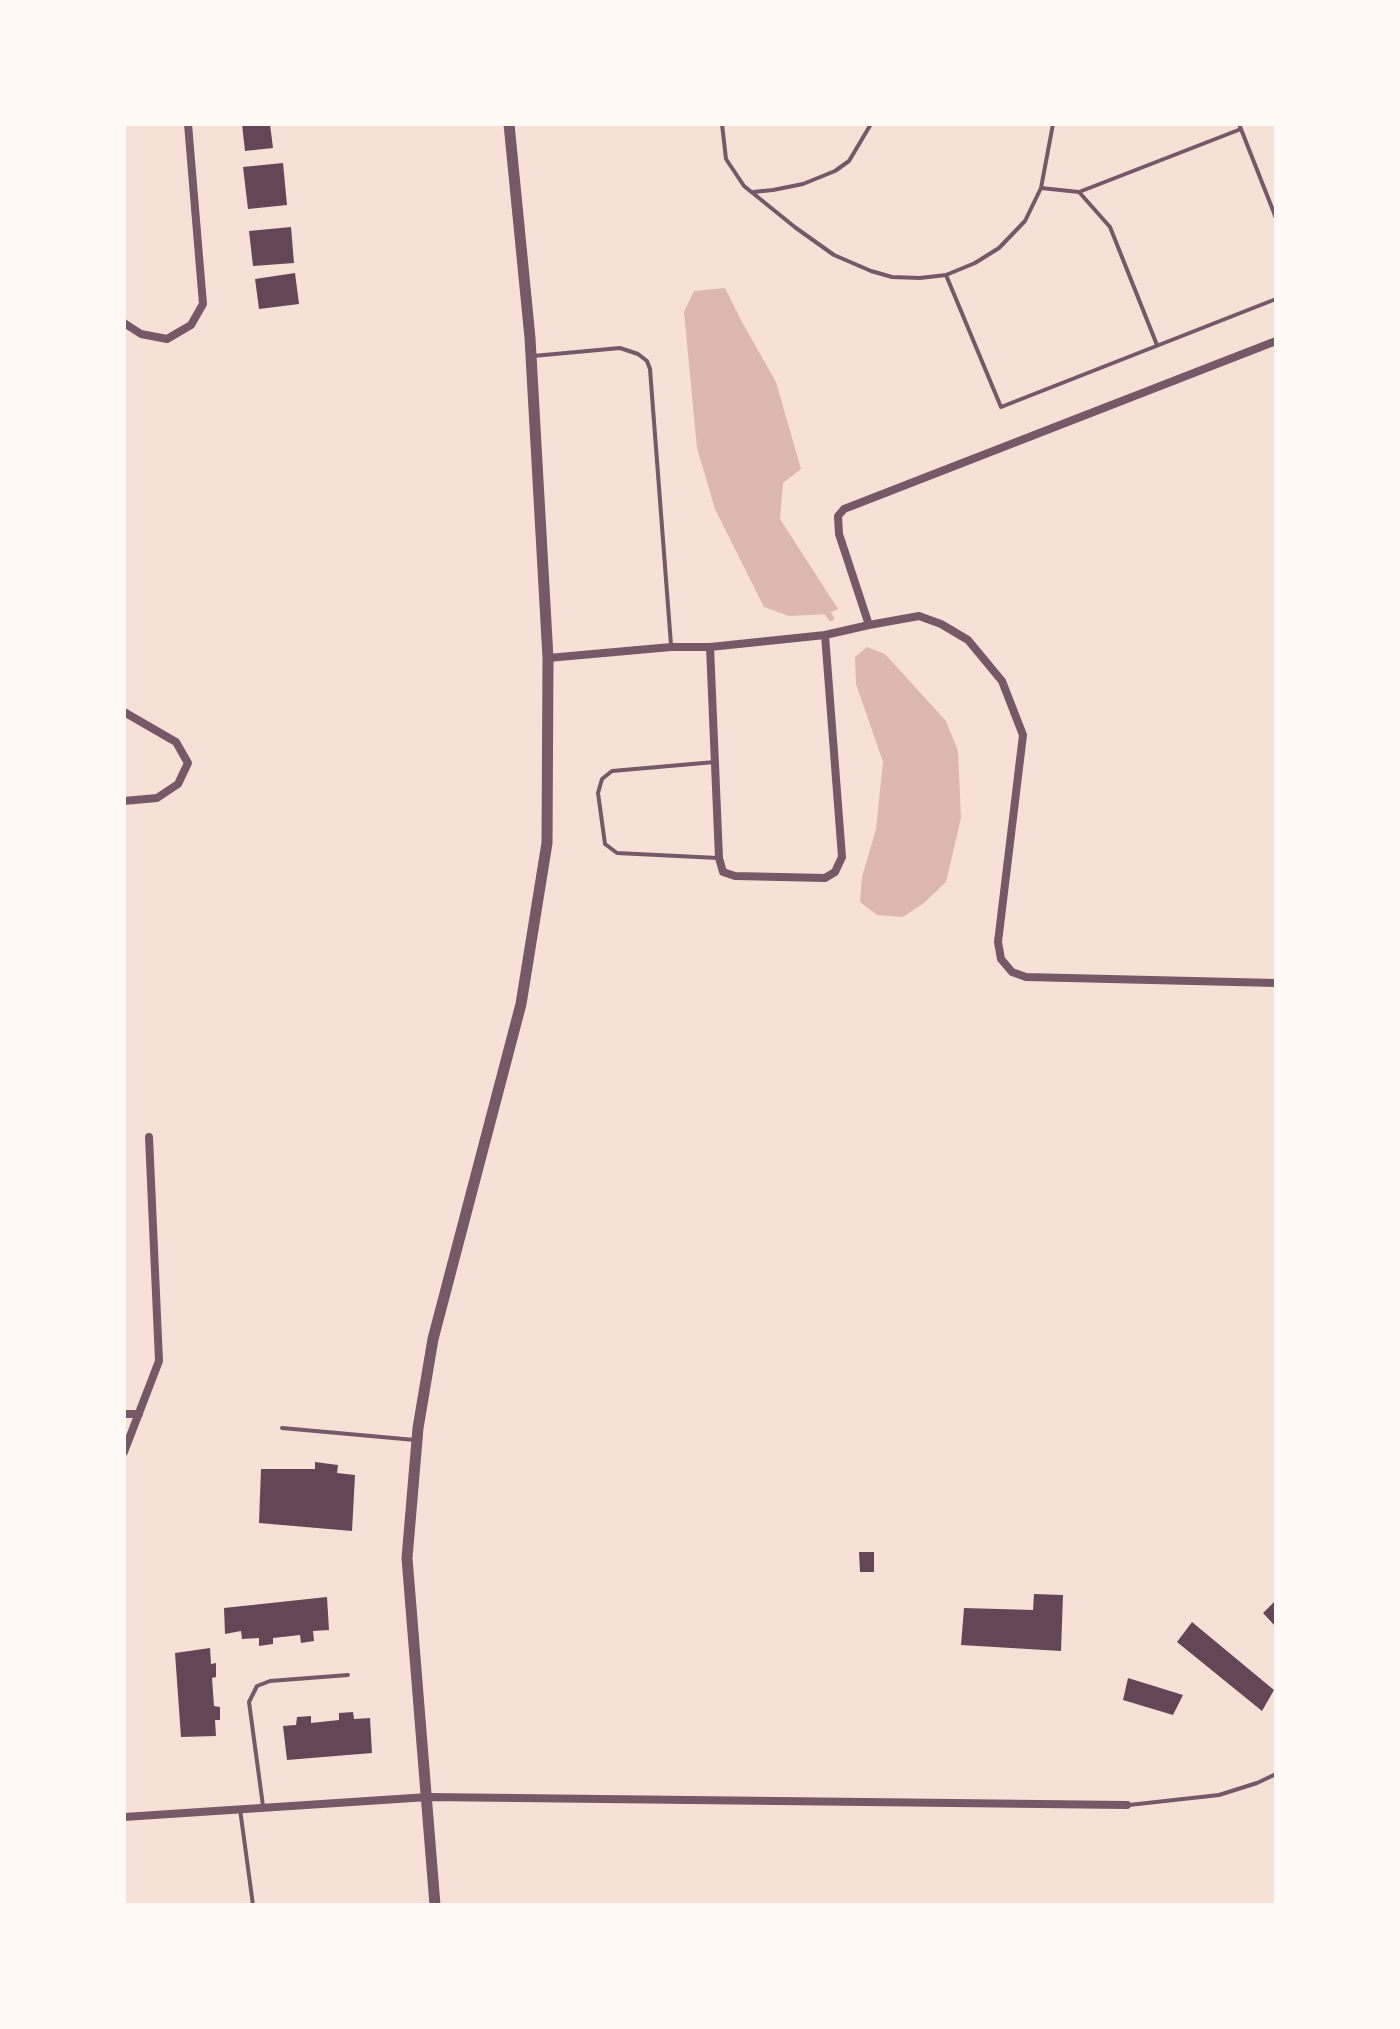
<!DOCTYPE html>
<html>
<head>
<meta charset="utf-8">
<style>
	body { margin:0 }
	#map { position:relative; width:1400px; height:2029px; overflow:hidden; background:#f7e1d7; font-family:"DejaVu Sans",sans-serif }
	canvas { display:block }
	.frame { position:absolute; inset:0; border:126px solid #fffaf5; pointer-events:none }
</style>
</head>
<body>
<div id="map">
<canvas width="1400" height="2029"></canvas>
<div class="frame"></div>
</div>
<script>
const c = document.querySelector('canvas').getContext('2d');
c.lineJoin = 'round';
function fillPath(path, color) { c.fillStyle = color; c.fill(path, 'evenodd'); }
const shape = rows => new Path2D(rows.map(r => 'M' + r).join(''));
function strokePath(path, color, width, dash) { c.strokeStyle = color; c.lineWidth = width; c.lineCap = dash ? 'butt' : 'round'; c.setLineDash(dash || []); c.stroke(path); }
const water = shape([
	[725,288,742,322,776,382,801,469,783,483,780,519,838,609,828,614,789,616,764,607,715,509,697,448,684,312,694,291],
	[867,647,885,654,946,721,958,751,961,818,946,882,924,903,903,917,877,915,860,902,862,877,876,829,883,762,856,684,855,657]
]);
const stream = shape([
	[828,614,831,618]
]);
const building = shape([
	[242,124,270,124,273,148,245,151],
	[283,163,287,205,248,209,243,167],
	[291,227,294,263,253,266,249,231],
	[295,273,299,304,259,309,255,279],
	[315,1462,338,1465,337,1473,355,1475,352,1531,259,1523,261,1469,315,1469],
	[859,1552,874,1552,874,1572,860,1572],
	[1034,1594,1063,1595,1061,1651,961,1645,964,1608,1033,1610],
	[327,1597,329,1630,313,1631,314,1641,301,1643,300,1635,273,1638,273,1644,259,1646,259,1638,242,1639,241,1631,225,1634,224,1608],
	[1276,1600,1276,1627,1263,1613],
	[1192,1622,1274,1690,1262,1711,1177,1642],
	[210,1648,211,1664,216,1663,216,1677,212,1678,214,1706,220,1707,220,1720,215,1720,216,1736,181,1737,175,1653],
	[1128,1678,1183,1695,1173,1715,1123,1700],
	[353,1712,354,1719,370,1718,372,1753,287,1760,283,1726,296,1725,297,1717,311,1716,311,1723,339,1720,339,1713]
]);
const service = shape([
	[722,124,726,159,744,186,796,228,834,255,871,271,892,277,920,278,946,275,975,263,999,248,1025,221,1041,188,1053,124],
	[1239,124,1276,218],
	[1041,188,1079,192,1241,129],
	[753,192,773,190,803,184,835,171,849,161,871,124],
	[1079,192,1110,227,1157,345],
	[946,275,1001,407,1276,299],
	[533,356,620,348,638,354,647,361,650,369,671,645],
	[715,762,612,771,602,779,598,793,605,844,617,853,718,858],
	[282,1428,415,1440],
	[1129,1805,1219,1795,1257,1783,1276,1774],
	[263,1806,249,1702,257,1686,270,1681,348,1675],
	[240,1809,253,1905]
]);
const minor = shape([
	[124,323,141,334,167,339,191,325,203,304,188,124],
	[869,625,839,534,838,516,844,509,1276,341],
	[710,647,719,858,723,872,735,876,825,878,835,872,842,857,825,635],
	[548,658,671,647,710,647,825,635,869,625,919,616,941,624,968,640,1002,681,1023,735,998,942,1001,959,1012,972,1026,977,1276,983],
	[124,712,176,742,188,763,178,784,157,798,124,801],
	[124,1414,139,1414],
	[124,1452,159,1361,149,1137],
	[124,1817,428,1797,1127,1805]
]);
const tertiary = shape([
	[435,1905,407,1558,418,1428,433,1339,521,1004,547,843,548,658,530,338,509,124]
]);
fillPath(water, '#dcb8b0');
strokePath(stream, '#dcb8b0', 6);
fillPath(building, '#644757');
strokePath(service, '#755966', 4);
strokePath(minor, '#755966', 8);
strokePath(tertiary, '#755966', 11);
</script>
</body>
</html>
